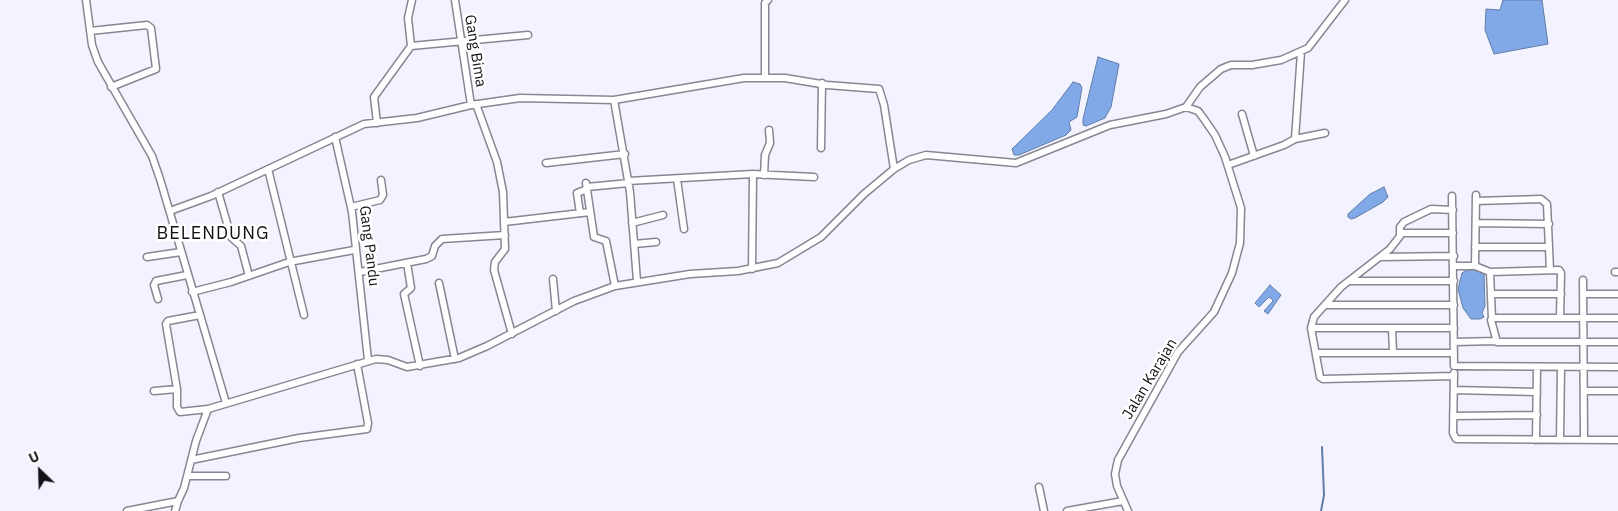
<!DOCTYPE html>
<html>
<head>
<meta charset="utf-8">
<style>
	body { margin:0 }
	#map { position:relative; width:1618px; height:511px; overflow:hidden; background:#f2f3fe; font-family:"IBM Plex Sans",sans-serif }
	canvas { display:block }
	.north { position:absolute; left:15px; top:446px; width:50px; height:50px; -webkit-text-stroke:4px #fff; paint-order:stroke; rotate:336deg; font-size:14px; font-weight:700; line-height:20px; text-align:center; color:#131317 }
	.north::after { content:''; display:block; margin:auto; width:18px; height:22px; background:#131317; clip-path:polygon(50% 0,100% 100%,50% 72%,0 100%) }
</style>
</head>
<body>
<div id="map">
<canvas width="1618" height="511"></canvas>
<div class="north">U</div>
</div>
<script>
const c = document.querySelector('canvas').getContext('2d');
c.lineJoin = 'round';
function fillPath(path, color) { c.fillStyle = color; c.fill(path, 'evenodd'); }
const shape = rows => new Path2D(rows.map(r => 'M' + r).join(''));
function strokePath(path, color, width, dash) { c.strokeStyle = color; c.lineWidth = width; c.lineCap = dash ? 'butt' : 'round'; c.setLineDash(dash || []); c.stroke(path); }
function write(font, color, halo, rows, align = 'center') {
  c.font = font + ' "IBM Plex Sans",sans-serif'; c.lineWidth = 5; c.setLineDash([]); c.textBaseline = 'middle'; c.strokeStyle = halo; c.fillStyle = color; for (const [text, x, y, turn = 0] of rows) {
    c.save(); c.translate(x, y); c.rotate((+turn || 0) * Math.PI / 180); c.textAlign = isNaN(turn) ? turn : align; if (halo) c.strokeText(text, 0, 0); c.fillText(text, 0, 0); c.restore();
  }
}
const water = shape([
	[1503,0,1542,0,1548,44,1494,54,1485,30,1486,9,1500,10,1503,0],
	[1098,57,1119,64,1111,107,1105,118,1086,126,1083,125,1083,119,1098,57],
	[1073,82,1080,84,1082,88,1077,117,1069,122,1071,130,1066,135,1019,155,1014,155,1012,149,1052,110,1073,82],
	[1384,187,1388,197,1383,202,1355,218,1351,219,1348,217,1348,214,1370,194,1384,187],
	[1470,268,1479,269,1484,274,1485,306,1482,313,1484,317,1480,319,1471,319,1463,308,1458,289,1462,273,1470,268],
	[1270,285,1281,295,1268,314,1264,311,1273,301,1272,299,1269,297,1259,307,1255,303,1270,285]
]);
const stream = shape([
	[1321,511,1324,495,1322,447]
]);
const minor = shape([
	[86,0,92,45,98,62,152,156,160,179,226,403],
	[455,0,471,105],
	[90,31,147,25,151,28,156,69,111,87],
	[411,46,408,18,412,0],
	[765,77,765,3,768,0],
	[614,100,630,192,637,281],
	[476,104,497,162,503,192,505,249,495,262,494,270,512,334],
	[1242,114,1254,156],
	[377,123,374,97,411,46,528,35],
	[335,137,352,212,368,360],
	[1295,139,1325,133],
	[821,148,822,83],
	[546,163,625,154],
	[1228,165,1284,145,1295,139,1301,52],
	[268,169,304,315],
	[764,175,765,155,770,143,769,130],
	[677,179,684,229],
	[628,181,753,174,814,177],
	[586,183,594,237,606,241,615,286],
	[587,187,629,183],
	[218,192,231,237,241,246,249,276],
	[1452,196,1454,366,1618,367],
	[1476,201,1541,199,1547,204,1550,270],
	[351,207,380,200,383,195,381,180],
	[1453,210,1431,209,1404,222,1400,227,1400,236,1390,249,1341,287,1314,317,1311,328,1320,377,1323,379,1454,376],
	[170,211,211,196,364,124,417,118,471,105,520,98,614,100,744,78,785,78,827,85,879,89,884,105,894,169],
	[580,213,577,193,587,189],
	[504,222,590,212],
	[632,223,663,215],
	[1476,223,1549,224],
	[1402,233,1453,233],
	[634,244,656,242],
	[1475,247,1549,247],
	[147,257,181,252],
	[1380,257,1454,256],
	[407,263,411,288,404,294,420,366],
	[1454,266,1475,266,1490,272,1559,270,1561,273,1560,318],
	[1475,266,1476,195],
	[752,269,753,174],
	[360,272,426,259,432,256,435,246,442,239,505,235],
	[1490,272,1492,319],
	[1615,272,1618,272],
	[553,279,556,311],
	[1583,280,1584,440],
	[1350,281,1454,281],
	[439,283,455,359],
	[192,292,231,282,289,262,354,250],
	[1493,294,1561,294],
	[1584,294,1618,294],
	[158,299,154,285,156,281,187,275],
	[1325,305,1454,305],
	[1618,318,1494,318,1491,320,1497,342,1618,342],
	[1311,328,1454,328],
	[1392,328,1393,352],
	[1454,342,1496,341],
	[1316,353,1454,353],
	[1454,373,1453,433,1456,439,1618,440],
	[177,389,166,324,168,321,200,315],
	[1454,390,1537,392],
	[154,391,177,389,177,407,180,412,208,409],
	[1585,391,1618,391],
	[1453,416,1537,415],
	[1536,440,1537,367],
	[1560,440,1561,367],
	[191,460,299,438,367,429,368,423,357,364],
	[187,476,226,476],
	[1039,487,1044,511],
	[127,511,178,501,184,488,196,441,208,409,376,359,388,360,407,367,459,358,487,346,574,301,615,286,690,274,738,271,778,263,821,237,864,194,894,169,909,160,926,155,1016,163,1110,125,1166,114,1186,107,1200,87,1221,69,1231,65,1252,65,1281,60,1308,48,1345,0],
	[175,511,178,501],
	[1067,511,1123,501],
	[1128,511,1117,486,1115,474,1118,460,1178,352,1214,312,1232,273,1240,243,1241,208,1225,157,1215,135,1204,119,1198,111,1186,107]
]);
const streetNames = [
	["Gang Bima",475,51,81],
	["Gang Pandu",369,246,83],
	["Jalan Karajan",1150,379,-59]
];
const quarterNames = [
	["BELENDUNG",213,234]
];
fillPath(water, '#82a9e7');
strokePath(water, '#617ca9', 1);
strokePath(stream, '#617ca9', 2);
strokePath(minor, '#868791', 9);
strokePath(minor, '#fff', 6);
write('15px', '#131317', '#fff', streetNames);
c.letterSpacing = '1px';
write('18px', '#131317', '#fff', quarterNames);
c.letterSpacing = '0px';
</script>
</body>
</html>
